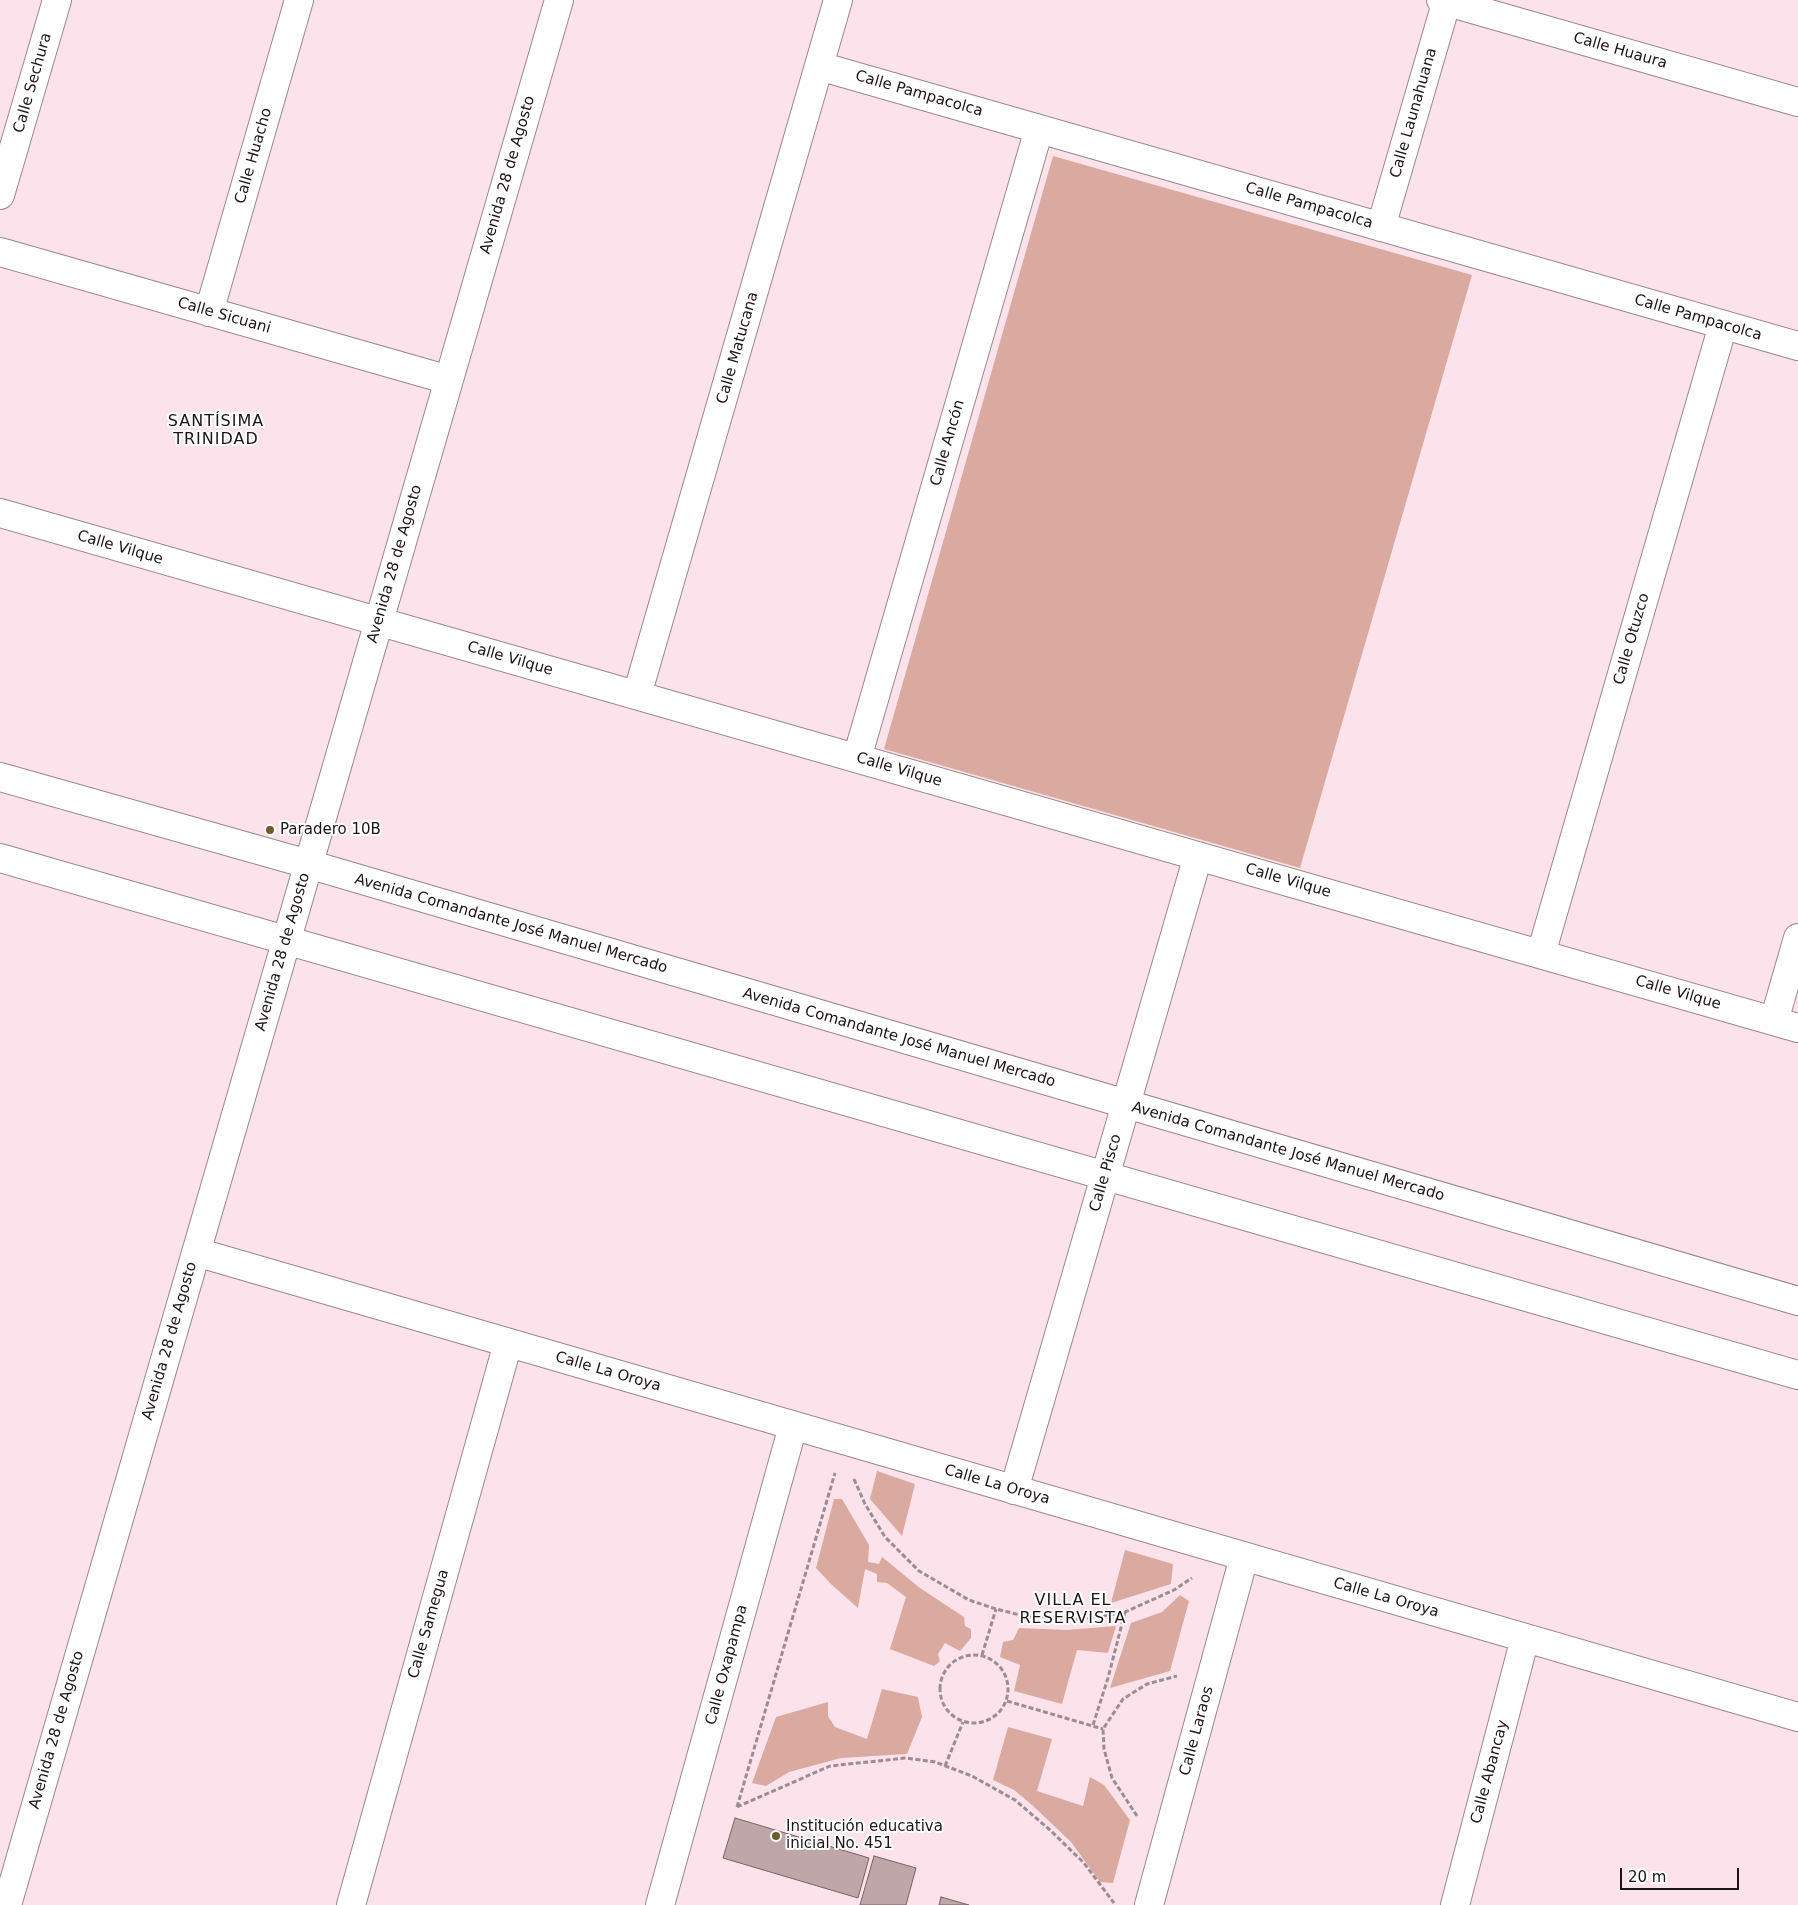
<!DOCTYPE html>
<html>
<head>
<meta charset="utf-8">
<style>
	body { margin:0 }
	#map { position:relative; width:1798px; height:1905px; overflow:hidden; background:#fbe2eb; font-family:"DejaVu Sans",sans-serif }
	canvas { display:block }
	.scale { position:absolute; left:1620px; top:1868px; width:119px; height:22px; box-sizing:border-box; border:2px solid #1d1418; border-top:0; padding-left:6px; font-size:15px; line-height:18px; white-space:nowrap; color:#1d1418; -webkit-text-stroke:4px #fff; paint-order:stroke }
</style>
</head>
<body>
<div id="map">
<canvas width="1798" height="1905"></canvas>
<div class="scale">20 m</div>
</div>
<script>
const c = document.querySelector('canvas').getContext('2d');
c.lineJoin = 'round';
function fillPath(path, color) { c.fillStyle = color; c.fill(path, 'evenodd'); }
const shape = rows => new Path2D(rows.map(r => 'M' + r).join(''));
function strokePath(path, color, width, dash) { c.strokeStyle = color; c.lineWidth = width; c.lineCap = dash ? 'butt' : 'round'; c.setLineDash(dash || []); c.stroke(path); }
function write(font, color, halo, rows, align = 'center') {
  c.font = font + ' "DejaVu Sans",sans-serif'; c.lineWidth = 4; c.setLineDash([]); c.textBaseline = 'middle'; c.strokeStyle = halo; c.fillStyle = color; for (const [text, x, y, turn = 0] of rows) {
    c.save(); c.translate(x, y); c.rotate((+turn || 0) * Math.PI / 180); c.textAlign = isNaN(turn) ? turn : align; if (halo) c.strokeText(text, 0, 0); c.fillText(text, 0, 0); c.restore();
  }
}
const green = shape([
	[1053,156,1472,275,1300,868,884,749],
	[877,1471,915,1484,902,1536,870,1499],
	[834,1499,842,1499,869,1545,868,1562,879,1564,882,1557,920,1588,964,1617,965,1626,971,1629,971,1638,960,1651,945,1643,938,1654,940,1661,934,1666,890,1649,906,1597,887,1583,877,1582,877,1574,865,1569,858,1608,832,1585,816,1568],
	[1125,1550,1173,1564,1171,1584,1111,1603],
	[1180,1595,1189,1601,1170,1671,1110,1688,1131,1623,1162,1612],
	[1116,1626,1108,1653,1077,1650,1062,1704,1014,1691,1020,1665,1000,1657,1003,1642,1013,1640,1019,1628,1066,1630],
	[882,1689,918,1697,922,1717,907,1754,841,1758,789,1772,766,1786,752,1783,776,1717,828,1702,828,1716,835,1727,867,1739],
	[1008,1727,1052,1739,1037,1791,1083,1806,1090,1777,1104,1785,1130,1820,1113,1883,1100,1882,1071,1842,1032,1805,1014,1790,993,1780]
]);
const building = shape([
	[735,1818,869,1858,858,1898,723,1858,735,1818],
	[874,1856,916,1868,906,1905,860,1905,874,1856],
	[941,1897,969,1905,939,1905,941,1897]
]);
const path = shape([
	[854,1479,865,1504,885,1537,919,1571,969,1600,996,1609,1020,1615,1081,1620,1125,1612,1174,1590,1192,1578],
	'940 1689a34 34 0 1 1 68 0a34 34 0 1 1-68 0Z',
	[982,1655,996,1609],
	[1007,1701,1103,1729],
	[1093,1725,1108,1678,1125,1612],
	[945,1766,963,1722],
	[737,1807,830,1766,906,1758,935,1762,972,1776,1015,1800,1050,1830,1084,1863,1114,1903],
	[737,1807,835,1473],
	[1137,1816,1112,1778,1104,1749,1103,1729,1123,1699,1147,1684,1177,1676]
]);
const minor = shape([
	[1441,0,1798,102],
	[819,66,1798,346],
	[0,195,57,0],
	[1381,227,1447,0],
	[0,252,449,380],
	[209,312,299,0],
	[0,513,1798,1028],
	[637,695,838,0],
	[857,758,1039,129],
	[0,777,308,864,1798,1301],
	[0,858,1798,1375],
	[1541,954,1723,325],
	[1774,1021,1798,938],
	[196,1252,1798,1717],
	[1014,1490,1198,856],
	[7,1905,559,0],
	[351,1905,508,1343],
	[660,1905,793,1426],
	[1149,1905,1244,1557],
	[1455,1905,1525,1638]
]);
const markers = [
	[270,830,5,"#6e5b2a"],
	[776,1836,5,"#6e5b2a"]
];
const streetNames = [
	["Calle Huaura",1620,51,16],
	["Calle Sechura",33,83,-74],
	["Calle Pampacolca",919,94,16],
	["Calle Launahuana",1414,113,-74],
	["Calle Huacho",254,156,-74],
	["Avenida 28 de Agosto",508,175,-74],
	["Calle Pampacolca",1309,206,16],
	["Calle Sicuani",224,316,16],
	["Calle Pampacolca",1698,318,16],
	["Calle Matucana",738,348,-74],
	["Calle Ancón",948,443,-74],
	["Calle Vilque",120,548,16],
	["Avenida 28 de Agosto",395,564,-74],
	["Calle Otuzco",1632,639,-74],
	["Calle Vilque",510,659,16],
	["Calle Vilque",899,770,16],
	["Calle Vilque",1288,881,16],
	["Avenida Comandante José Manuel Mercado",511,924,16],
	["Avenida 28 de Agosto",283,952,-74],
	["Calle Vilque",1678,993,16],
	["Avenida Comandante José Manuel Mercado",899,1038,16],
	["Avenida Comandante José Manuel Mercado",1288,1152,16],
	["Calle Pisco",1106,1173,-74],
	["Avenida 28 de Agosto",170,1341,-74],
	["Calle La Oroya",608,1372,16],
	["Calle La Oroya",997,1485,16],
	["Calle La Oroya",1386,1598,16],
	["Calle Samegua",429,1624,-74],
	["Calle Oxapampa",727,1665,-75],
	["Avenida 28 de Agosto",57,1730,-74],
	["Calle Laraos",1197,1731,-75],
	["Calle Abancay",1490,1772,-75]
];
const poiNames = [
	["Paradero 10B",280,830],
	["Institución educativa",786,1827],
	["inicial No. 451",786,1844]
];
const neighbourhoodNames = [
	["SANTÍSIMA",216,422],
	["TRINIDAD",216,440],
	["VILLA EL",1073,1601],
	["RESERVISTA",1073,1619]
];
fillPath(green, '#daaaa0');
fillPath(building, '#bfa6a8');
strokePath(building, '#796264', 1);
strokePath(minor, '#9c868e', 30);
strokePath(path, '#9e8c93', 3, [5, 2.5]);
strokePath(minor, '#fff', 28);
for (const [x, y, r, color] of markers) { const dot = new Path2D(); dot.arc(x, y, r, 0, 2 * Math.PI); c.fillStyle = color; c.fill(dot); strokePath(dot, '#fff', 2); }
write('15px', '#1d1418', '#fff', streetNames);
write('15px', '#1d1418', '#fff', poiNames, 'left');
c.letterSpacing = '1px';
write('16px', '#1d1418', '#fff', neighbourhoodNames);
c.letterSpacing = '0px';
</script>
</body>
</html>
